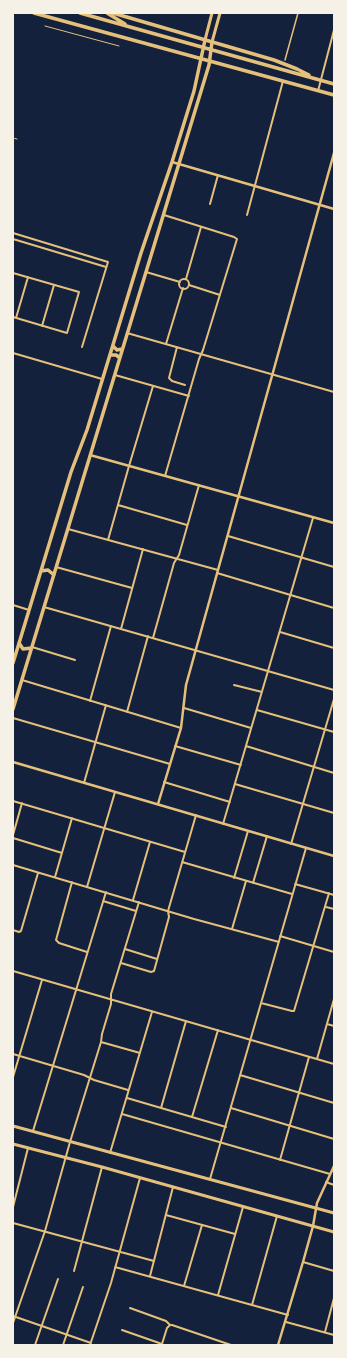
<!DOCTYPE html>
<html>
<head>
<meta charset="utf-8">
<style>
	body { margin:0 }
	#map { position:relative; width:347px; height:1358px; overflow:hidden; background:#14213d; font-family:Overpass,sans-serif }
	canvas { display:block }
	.frame { position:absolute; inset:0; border:14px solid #f6f1e7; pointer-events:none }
</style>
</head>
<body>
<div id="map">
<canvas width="347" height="1358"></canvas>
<div class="frame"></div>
</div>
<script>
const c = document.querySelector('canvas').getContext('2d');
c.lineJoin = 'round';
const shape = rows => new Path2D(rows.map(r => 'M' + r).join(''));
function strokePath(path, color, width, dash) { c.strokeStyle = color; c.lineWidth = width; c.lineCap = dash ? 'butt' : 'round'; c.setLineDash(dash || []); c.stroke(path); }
const service = shape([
	[45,26,119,46],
	[13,138,17,139]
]);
const pedestrian = shape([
	[285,60,298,13]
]);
const minor = shape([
	[318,91,334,30],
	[210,204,218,175],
	[164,215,234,237,237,239,203,350,199,359,165,476],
	[247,215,283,81],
	[13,233,108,262,82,347],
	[13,239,106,267],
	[146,272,180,282],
	[13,273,79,292,67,333,13,317],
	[186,279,201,227],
	'179 284a5 5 0 1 1 10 0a5 5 0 1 1-10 0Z',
	[189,285,220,295],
	[16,318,28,277],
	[42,326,54,285],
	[127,333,334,392],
	[166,344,183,288],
	[177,347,169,378,172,381,185,385],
	[13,353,102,379],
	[115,375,189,396],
	[118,505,187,525],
	[68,529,218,570],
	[228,536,334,567],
	[108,540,129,466,153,386],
	[56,567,132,588],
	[217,573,334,608],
	[13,605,29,610],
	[44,607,334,690],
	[121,629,143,549],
	[280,632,334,648],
	[153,638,174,563,179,555,199,485],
	[32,647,75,660],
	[22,680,181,728],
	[234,685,262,692],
	[90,701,111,626],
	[184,708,251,728],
	[257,710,334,732],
	[127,712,148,636],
	[13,718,170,764],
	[175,746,241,765],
	[246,746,334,773],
	[164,782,230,802],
	[84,783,106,705],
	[235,784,334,813],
	[13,801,185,852],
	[223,824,313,518],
	[13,835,22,803],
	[13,838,62,853],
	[291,844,334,699],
	[182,862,292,894],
	[13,865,194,919,279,942],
	[55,877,72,818],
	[234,878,248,831],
	[72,882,56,940,59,943,87,952],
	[253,883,267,836],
	[295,884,334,895],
	[87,887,115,792],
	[133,900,150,842],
	[103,901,136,911],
	[326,907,334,909],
	[232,929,246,881],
	[13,930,19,932,21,931,38,873],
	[280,936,334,952],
	[125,949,157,959],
	[121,963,151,972,154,971,169,917,168,911,196,815],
	[13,971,334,1064],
	[261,1003,292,1011,294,1011,329,893],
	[327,1024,334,1026],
	[101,1042,140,1053],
	[13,1054,84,1075,94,1080,128,1090],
	[317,1059,334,999],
	[240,1075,334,1103],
	[13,1077,42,980],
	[127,1098,226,1127],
	[161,1108,186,1021],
	[231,1108,334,1139],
	[122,1114,330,1174],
	[192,1117,218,1030],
	[33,1131,106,892],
	[110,1153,152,1012],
	[280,1160,309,1057],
	[210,1179,306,848],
	[326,1182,334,1185],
	[13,1207,28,1148],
	[166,1215,235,1234],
	[13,1223,154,1261],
	[303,1262,334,1271],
	[115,1267,288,1315],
	[74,1271,102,1167],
	[150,1276,173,1187],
	[184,1286,202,1225],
	[218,1295,243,1207],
	[252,1305,277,1216],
	[130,1308,166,1321,170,1325],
	[13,1316,91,1343],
	[286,1322,334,1335],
	[13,1323,45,1231,70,1142,101,1042,102,1034,111,1004,111,994,139,902],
	[170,1325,172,1325,231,1345],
	[122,1330,162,1344],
	[325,1332,334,1298],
	[162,1344,167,1328,170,1325],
	[35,1345,58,1279],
	[63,1345,83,1287],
	[90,1345,111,1283,140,1178]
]);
const tertiary = shape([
	[172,162,334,209],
	[90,455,334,523],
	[13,762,334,856],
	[158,804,181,728,186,685,334,153],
	[278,1345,303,1262,313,1226,317,1203,334,1166]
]);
const secondary = shape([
	[205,40,212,13],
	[212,42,220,13],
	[13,1126,334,1213],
	[13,1144,102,1167,334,1232]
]);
const primary = shape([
	[34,13,334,95],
	[80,13,334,84],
	[107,13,125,24],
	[113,13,274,60,297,69,309,75],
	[113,346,117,350,122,349],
	[110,355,116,355,120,358],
	[41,571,48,570,54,575],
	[19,643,23,649,31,648],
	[13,663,71,472,87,430,141,253,172,162,194,91,205,40],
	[13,709,209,65,212,42]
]);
strokePath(service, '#e5c07b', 1);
strokePath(pedestrian, '#e5c07b', 1.5);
strokePath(minor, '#e5c07b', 2);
strokePath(tertiary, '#e5c07b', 2.5);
strokePath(secondary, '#e5c07b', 3);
strokePath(primary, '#e5c07b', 3.5);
</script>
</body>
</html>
